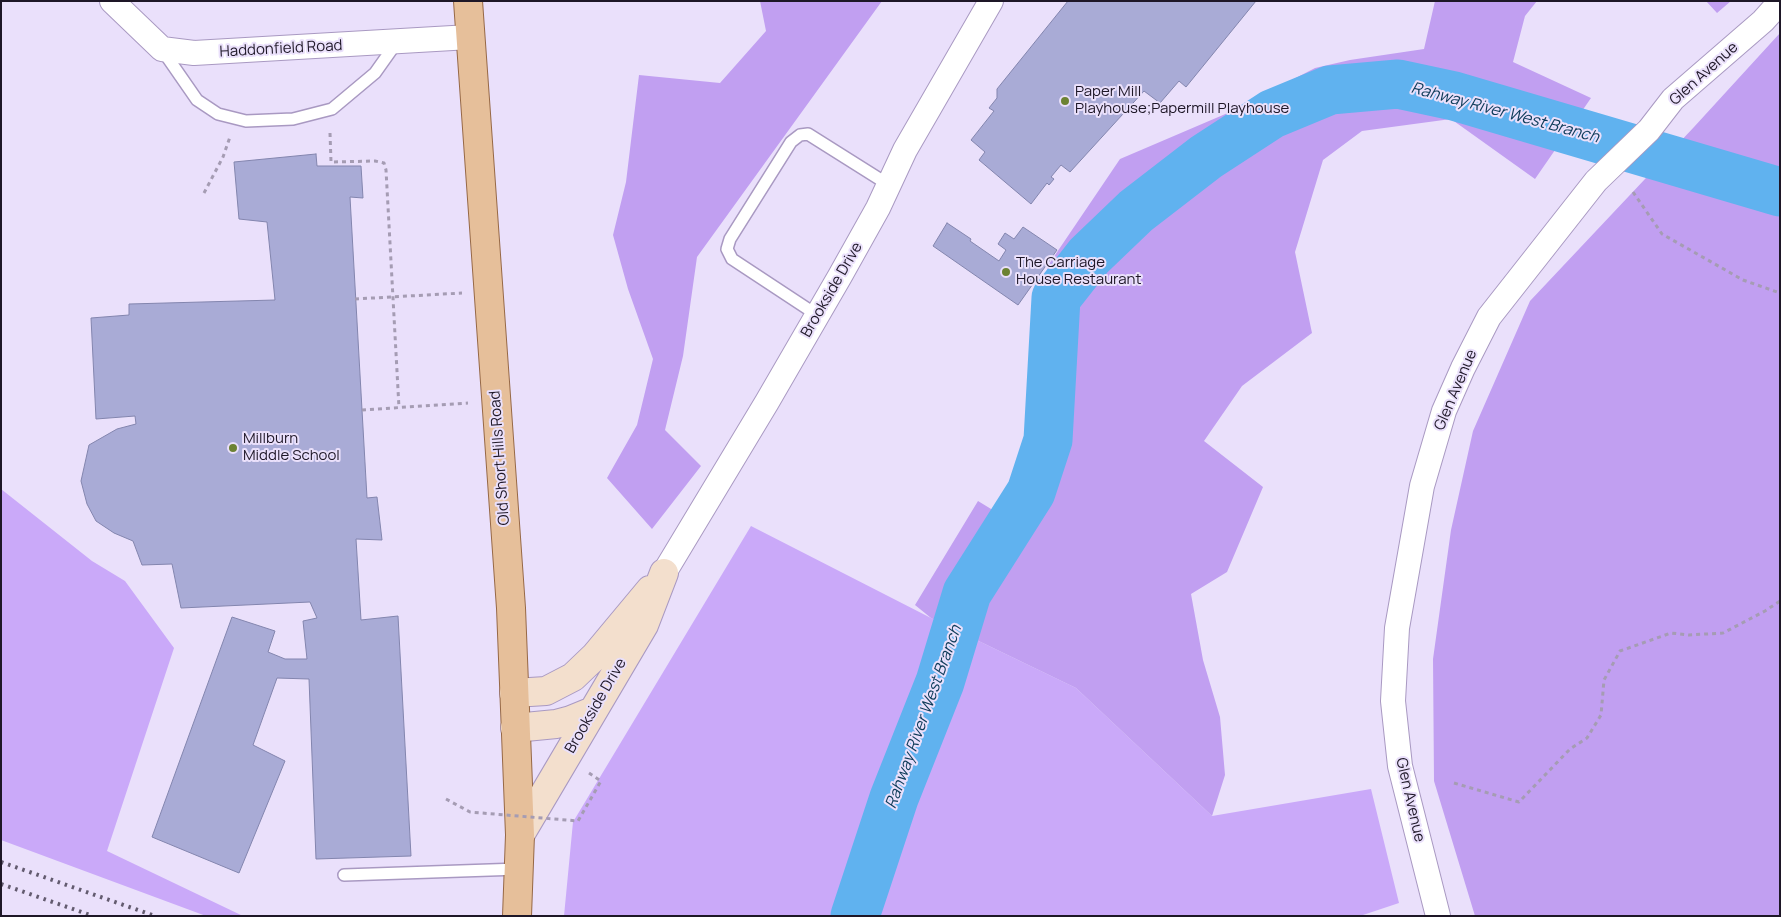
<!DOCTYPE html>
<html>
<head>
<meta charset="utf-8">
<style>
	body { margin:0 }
	#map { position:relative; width:1781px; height:917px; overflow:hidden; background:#eae0fb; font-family:Manrope,sans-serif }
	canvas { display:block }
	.frame { position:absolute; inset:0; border:2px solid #1e1727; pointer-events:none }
</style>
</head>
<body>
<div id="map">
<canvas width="1781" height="917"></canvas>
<div class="frame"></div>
</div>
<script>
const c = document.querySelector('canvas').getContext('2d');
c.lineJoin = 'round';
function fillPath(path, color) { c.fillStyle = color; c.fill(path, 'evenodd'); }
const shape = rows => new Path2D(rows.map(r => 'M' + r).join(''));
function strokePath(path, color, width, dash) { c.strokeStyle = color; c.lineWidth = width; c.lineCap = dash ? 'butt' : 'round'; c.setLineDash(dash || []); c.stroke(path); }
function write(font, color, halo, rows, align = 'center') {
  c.font = font + ' Manrope,sans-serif'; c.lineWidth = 4; c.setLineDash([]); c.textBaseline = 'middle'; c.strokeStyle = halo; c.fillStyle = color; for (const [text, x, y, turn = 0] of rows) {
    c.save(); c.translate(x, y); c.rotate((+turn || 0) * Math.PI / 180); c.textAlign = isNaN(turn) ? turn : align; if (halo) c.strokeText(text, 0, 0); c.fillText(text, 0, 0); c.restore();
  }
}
const green = shape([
	[1,489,92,561,125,581,174,648,107,851,243,916,206,916,1,840],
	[751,526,931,618,1076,688,1212,816,1371,789,1399,903,1360,916,564,916,573,822]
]);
const forest = shape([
	[760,1,882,1,697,257,683,356,665,430,701,466,652,529,607,478,637,425,653,359,628,289,613,235,626,182,639,75,720,83,766,31],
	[1435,1,1537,1,1525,16,1513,62,1591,98,1535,179,1451,119,1362,131,1323,160,1295,252,1312,333,1242,386,1204,441,1263,487,1227,572,1191,594,1203,660,1220,717,1225,775,1212,816,1076,688,931,618,915,605,978,501,996,512,1018,472,1021,449,1030,418,1032,318,1049,264,1120,159,1230,112,1315,68,1350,60,1424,49],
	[1706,1,1731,1,1717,13],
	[1780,33,1780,916,1475,916,1434,781,1433,659,1451,530,1473,431,1530,301,1694,127]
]);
const river = shape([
	[855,916,894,798,940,682,967,593,1031,492,1048,440,1056,298,1089,256,1136,211,1206,157,1272,114,1330,90,1398,84,1454,96,1780,192]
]);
const building = shape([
	[1068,1,1256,1,1186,87,1179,81,1160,103,1144,91,1070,172,1061,165,1051,177,1054,179,1049,185,1047,183,1031,204,979,160,985,152,971,140,994,111,989,108,997,98,997,89,1068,1],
	[316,154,317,166,361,166,363,198,350,197,362,410,367,498,377,497,382,540,356,539,361,620,398,616,411,856,316,859,309,679,277,678,253,745,285,761,239,873,152,837,232,617,275,631,268,652,285,659,307,659,303,621,317,618,310,602,181,608,172,564,142,565,133,541,114,533,96,521,87,504,81,481,89,445,117,429,136,424,135,416,96,419,91,318,129,315,129,304,275,300,267,222,239,219,234,162,316,154],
	[947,223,971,239,970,241,999,261,1006,250,998,244,1005,233,1014,239,1023,227,1057,250,1018,305,933,246,947,223]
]);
const path = shape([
	[330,133,331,162,375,161,384,163,386,170,399,408],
	[1633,192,1662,234,1743,280,1780,293],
	[204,193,223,157,230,137],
	[355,299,462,293],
	[362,410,468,403],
	[589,773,601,781],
	[1454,783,1519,802,1570,749,1587,738,1601,715,1604,680,1620,651,1671,633,1689,635,1723,633,1765,611,1780,601]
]);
const lane = shape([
	[163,51,197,100,218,114,246,121,293,119,332,109,375,73,397,42],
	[817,315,732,259,727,249,730,239,791,142,800,135,808,134,889,185],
	[344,875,519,869]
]);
const street = shape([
	[112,1,162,49,194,53,470,37],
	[664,573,767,402,840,276,878,208,905,150,991,1],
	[1438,916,1400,766,1393,701,1397,628,1422,486,1444,411,1463,368,1489,317,1596,181,1649,130,1673,99,1763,21,1780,2]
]);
const secondary = shape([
	[514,693,546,691,573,677,595,656,650,590],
	[515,728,556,724,571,720,593,711],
	[520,835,644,625,664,573]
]);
const primary = shape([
	[468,1,511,608,520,835,517,916]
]);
const rail = shape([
	[1,862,155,916],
	[1,884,93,916]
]);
const pathBridge = shape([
	[446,799,470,812,578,821,601,781]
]);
const markers = [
	[1065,101,5,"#6c8233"],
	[1006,272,5,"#6c8233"],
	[233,448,5,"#6c8233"]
];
const streetNames = [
	["Haddonfield Road",281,49,-3],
	["Glen Avenue",1704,74,-42],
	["Brookside Drive",832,290,-60],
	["Glen Avenue",1456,390,-67],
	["Old Short Hills Road",500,458,-94],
	["Brookside Drive",596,706,-60],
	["Glen Avenue",1410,800,77]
];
const poiNames = [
	["Paper Mill",1075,92],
	["Playhouse;Papermill Playhouse",1075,109],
	["The Carriage",1016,263],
	["House Restaurant",1016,280],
	["Millburn",243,439],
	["Middle School",243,456]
];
const waterNames = [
	["Rahway River West Branch",1505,113,15],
	["Rahway River West Branch",924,717,-70]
];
fillPath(green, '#caa9f9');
fillPath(forest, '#c19ff1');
strokePath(river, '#60b2ef', 49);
fillPath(building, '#a9abd6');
strokePath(building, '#8385ae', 1);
strokePath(lane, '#a999c2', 14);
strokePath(street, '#a999c2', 26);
strokePath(secondary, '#a999c2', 30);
strokePath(primary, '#966846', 30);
strokePath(path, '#a59cb3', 3, [4, 4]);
strokePath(lane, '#fff', 11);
strokePath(street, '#fff', 24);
strokePath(secondary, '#f3dfcd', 28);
strokePath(primary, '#e6bf9a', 28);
strokePath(rail, '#635b6f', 4, [2.5, 5]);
strokePath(pathBridge, '#a59cb3', 3, [4, 4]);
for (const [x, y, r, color] of markers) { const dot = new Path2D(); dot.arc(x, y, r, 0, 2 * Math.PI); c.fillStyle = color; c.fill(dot); strokePath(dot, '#eae0fb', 2); }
write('15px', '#1e1727', '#eae0fb', streetNames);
write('15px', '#1e1727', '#eae0fb', poiNames, 'left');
write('italic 16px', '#0c3a58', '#eae0fb', waterNames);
</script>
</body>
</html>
